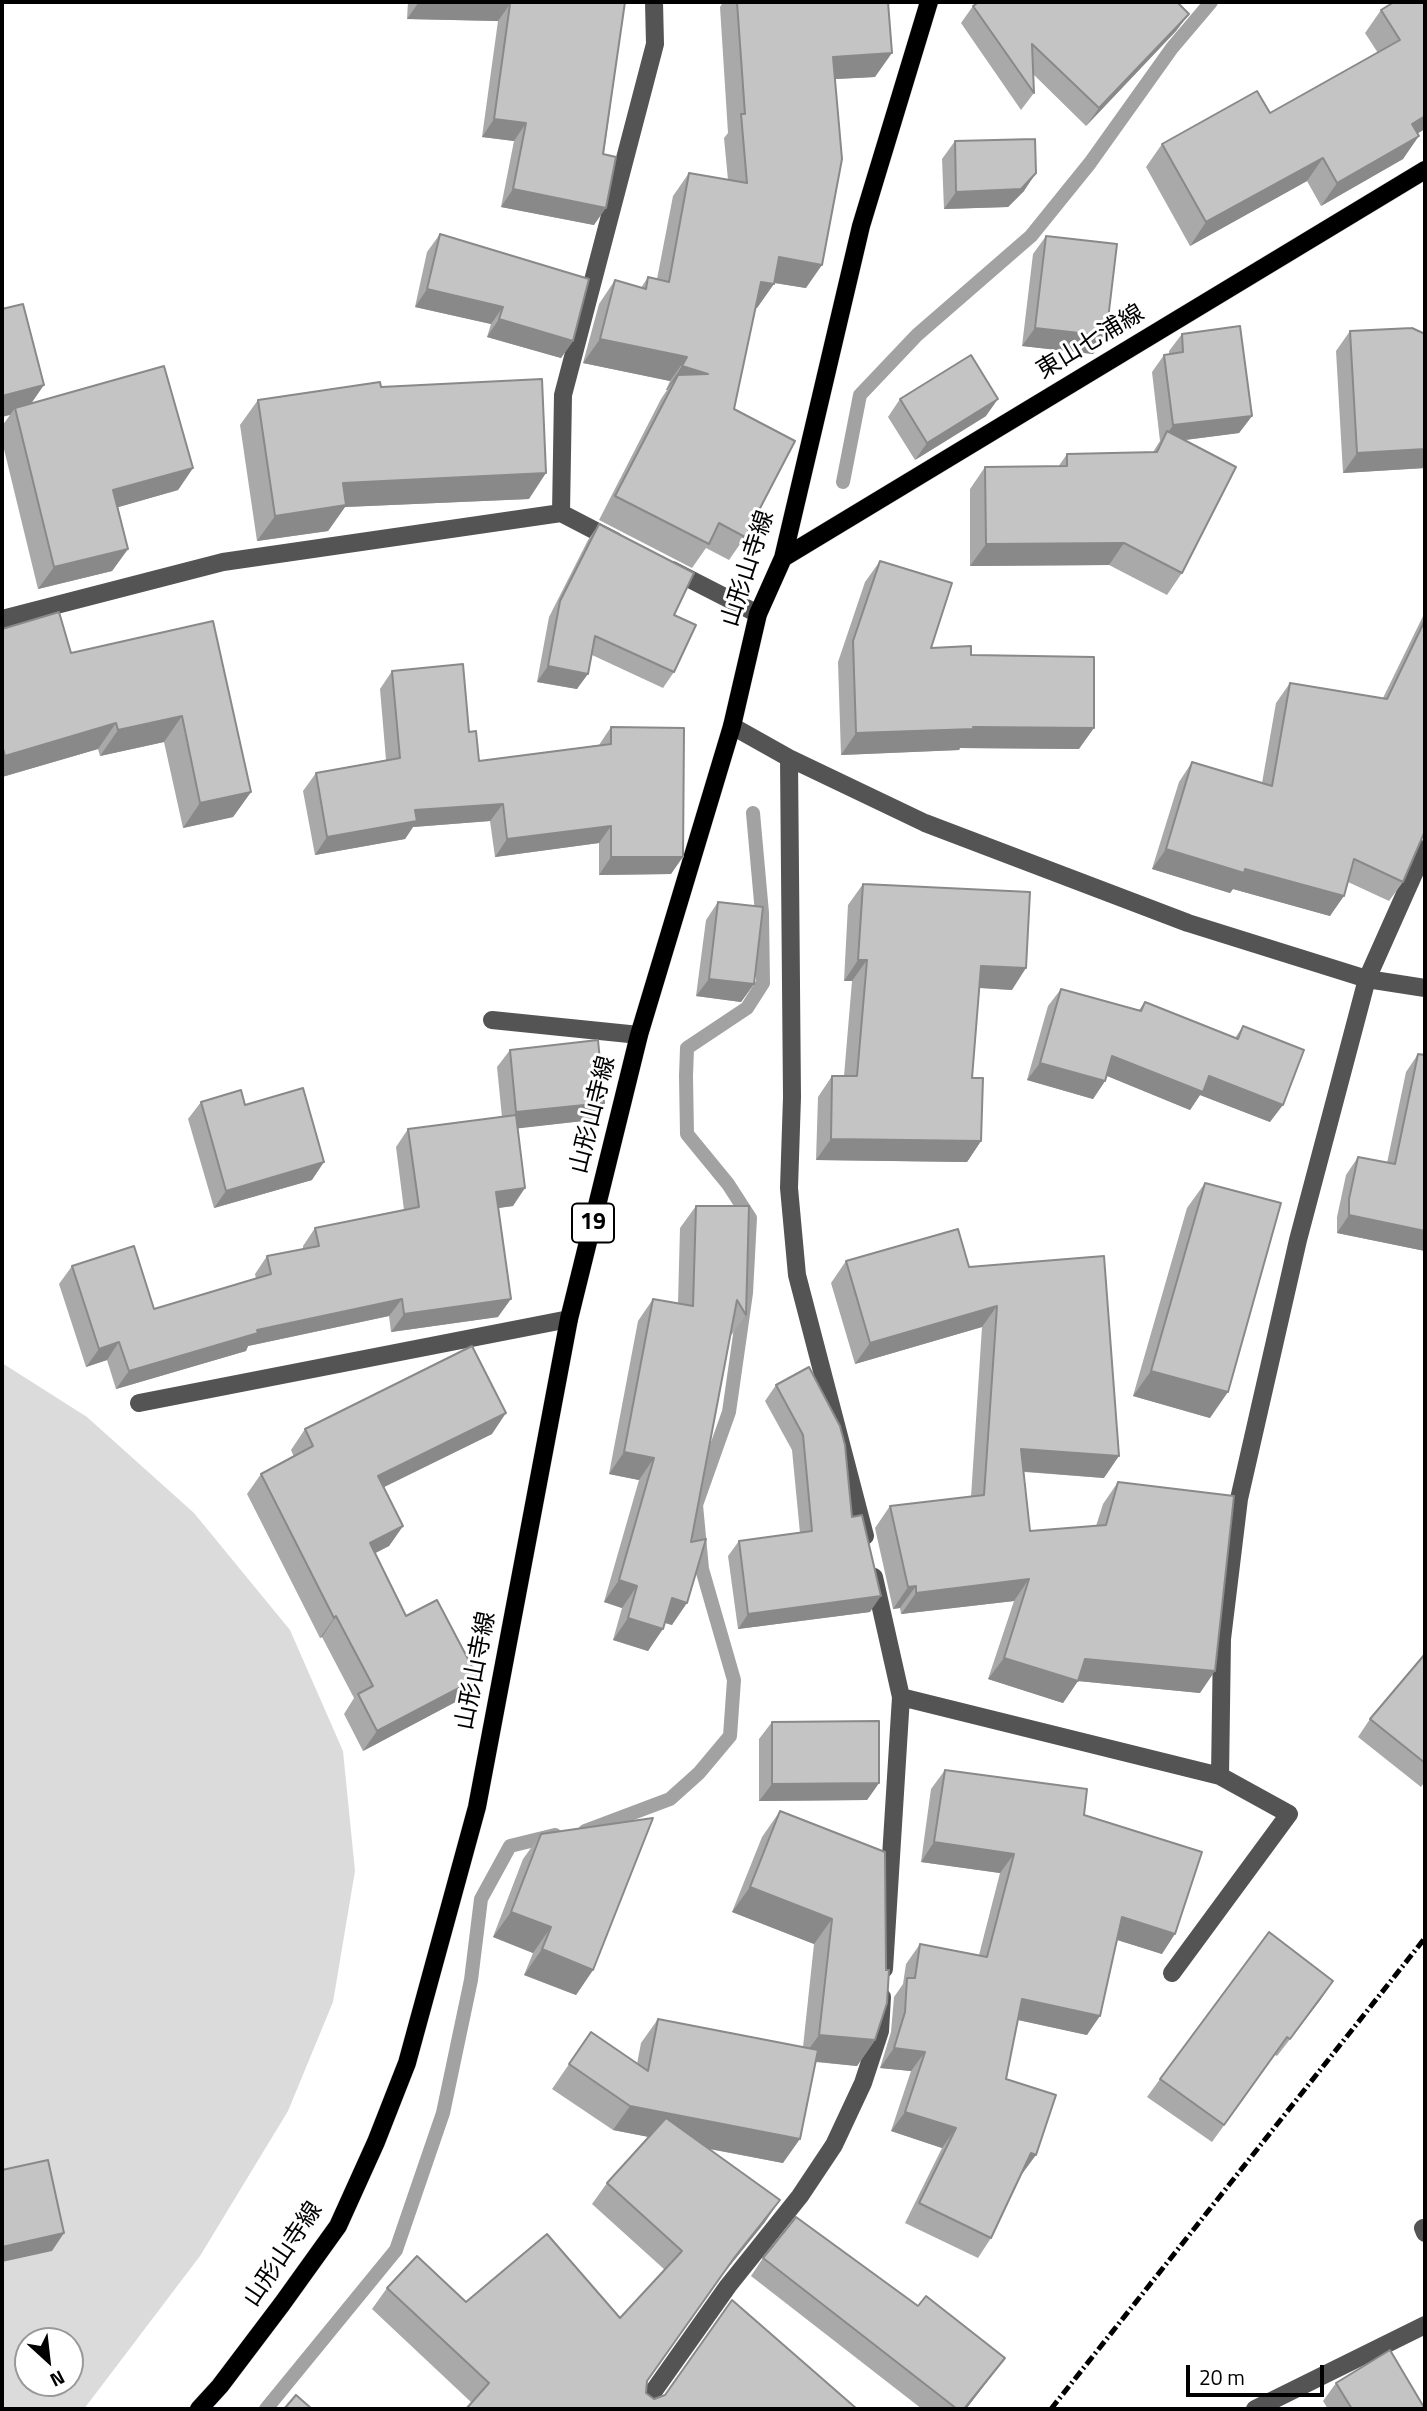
<!DOCTYPE html>
<html>
<head>
<meta charset="utf-8">
<style>
	body { margin:0 }
	#map { position:relative; width:1427px; height:2411px; overflow:hidden; background:#fff; font-family:"Titillium Web",sans-serif }
	canvas { display:block }
	.frame { position:absolute; inset:0; border:4px solid #000; pointer-events:none }
	.north { position:absolute; left:14px; top:2327px; width:70px; height:70px; box-sizing:border-box; background:#fff; border:2px solid #999; border-radius:50%; rotate:153deg; font-size:19px; font-weight:700; line-height:28px; text-align:center; color:#000 }
	.north::after { content:''; display:block; margin:auto; width:24px; height:32px; background:#000; clip-path:polygon(50% 0,100% 100%,50% 72%,0 100%) }
	.scale { position:absolute; left:1186px; top:2365px; width:138px; height:32px; box-sizing:border-box; border:4px solid #000; border-top:0; padding-left:9px; font-size:21px; line-height:24px; white-space:nowrap; color:#000; -webkit-text-stroke:5px #fff; paint-order:stroke }
</style>
</head>
<body>
<div id="map">
<canvas width="1427" height="2411"></canvas>
<div class="frame"></div>
<div class="north">N</div>
<div class="scale">20 m</div>
</div>
<script>
const c = document.querySelector('canvas').getContext('2d');
c.lineJoin = 'round';
function fillPath(path, color) { c.fillStyle = color; c.fill(path, 'evenodd'); }
const shape = rows => new Path2D(rows.map(r => 'M' + r).join(''));
function strokePath(path, color, width, dash) { c.strokeStyle = color; c.lineWidth = width; c.lineCap = dash ? 'butt' : 'round'; c.setLineDash(dash || []); c.stroke(path); }
function write(font, color, halo, rows, align = 'center') {
  c.font = font + ' "Titillium Web","Noto Sans JP",sans-serif'; c.lineWidth = 6; c.setLineDash([]); c.textBaseline = 'middle'; c.strokeStyle = halo; c.fillStyle = color; for (const [text, x, y, turn = 0] of rows) {
    c.save(); c.translate(x, y); c.rotate((+turn || 0) * Math.PI / 180); c.textAlign = isNaN(turn) ? turn : align; if (halo) c.strokeText(text, 0, 0); c.fillText(text, 0, 0); c.restore();
  }
}
const green = shape([
	[2,1363,87,1417,194,1513,290,1630,343,1751,355,1871,333,2002,288,2111,200,2256,84,2409,2,2409],
	[28,2341,70,2341,70,2383,28,2383]
]);
const stream = shape([
	[843,482,860,395,917,335,1031,236,1090,163,1172,48,1211,2],
	[585,1831,670,1799,699,1773,730,1736,734,1680,702,1569,696,1505,729,1412,746,1293,750,1218,728,1184,687,1134,686,1076,687,1048,747,1008,763,983,762,913,753,813],
	[266,2409,396,2250,443,2113,471,1980,481,1899,510,1846,555,1835]
]);
const minor = shape([
	[615,541,561,513,563,395,655,44,654,2],
	[672,570,758,614],
	[2,619,223,562,561,513],
	[732,726,789,758,925,823,1188,923,1367,979,1425,988],
	[789,758,792,1097,789,1188,797,1275,865,1536],
	[492,1020,639,1035],
	[139,1403,569,1319],
	[874,1577,901,1697,884,1969],
	[901,1697,1220,1776,1289,1814,1172,1973],
	[1220,1776,1222,1639,1239,1499,1298,1240,1367,979,1425,849],
	[1423,2228,1425,2233],
	[641,2409,728,2286,800,2196,834,2145,863,2083,880,2031,882,1997],
	[1255,2409,1425,2325]
]);
const major = shape([
	[783,558,1425,170],
	[199,2409,220,2386,282,2304,338,2226,376,2142,407,2063,477,1807,569,1319,639,1035,732,726,758,614,783,558,861,226,929,2]
]);
const rail = shape([
	[1051,2409,1425,1938]
]);
const wall = shape([
	[408,2,625,2,594,225,501,207,514,141,482,137,498,21,407,19],
	[723,2,888,2,875,77,835,79,806,288,774,283,757,308,755,308,734,409,745,537,729,560,706,548,692,568,599,520,661,399,667,390,666,390,670,381,583,363,599,304,615,280,641,288,648,277,657,279,673,196,689,173,728,180,724,138,728,133,720,7],
	[1394,2,1418,133,1403,159,1321,206,1307,181,1190,246,1146,167,1162,144,1270,113,1378,53,1365,33,1381,10],
	[973,6,1189,14,1176,31,1086,126,1033,74,1034,93,1021,110,961,23],
	[955,141,1024,191,1008,207,944,209,942,159],
	[440,234,573,341,561,358,487,337,491,324,415,307,427,252],
	[1046,236,1106,336,1093,354,1022,346,1033,254],
	[2,309,31,403,193,468,178,490,118,507,128,549,112,571,38,589,2,441,2,426,10,415],
	[1350,331,1425,334,1425,468,1343,473,1336,351],
	[1182,334,1252,416,1239,433,1185,440,1182,573,1167,595,1109,565,970,566,970,489,985,467,1058,467,1067,454,1153,452,1160,441,1152,372,1164,355,1169,354,1169,351],
	[381,387,529,499,345,507,328,531,257,541,240,425,258,400],
	[900,399,986,416,915,460,888,417],
	[599,524,674,615,674,672,663,688,592,655,577,689,537,682,549,617,588,540],
	[880,561,931,648,971,655,1079,749,960,748,959,750,841,755,838,662,865,582],
	[1425,612,1425,831,1403,882,1389,901,1348,882,1330,916,1233,889,1230,893,1152,869,1179,782,1192,762,1262,783,1276,703,1290,683,1383,698],
	[213,621,251,792,233,817,183,828,164,742,100,756,98,749,2,777,2,629,71,653],
	[392,671,469,732,479,761,599,745,611,727,671,874,599,875,599,843,495,857,490,821,413,827,405,839,315,855,303,791,316,773,386,760,380,689],
	[863,884,1012,990,979,988,972,1078,981,1141,967,1162,816,1160,818,1097,832,1076,844,1076,852,981,844,981,848,905],
	[718,902,754,984,741,1002,696,996,706,920],
	[1061,989,1139,1010,1145,1002,1235,1038,1243,1026,1270,1122,1200,1095,1190,1110,1107,1076,1105,1081,1093,1099,1027,1080,1048,1006],
	[510,1050,592,1120,517,1128,513,1206,498,1208,498,1317,391,1332,389,1316,248,1346,246,1351,116,1389,107,1360,86,1367,59,1284,72,1266,154,1309,256,1279,255,1274,267,1256,303,1249,303,1246,315,1228,404,1210,396,1147,408,1129,502,1117,497,1067],
	[1418,1054,1425,1055,1425,1251,1337,1233,1337,1217,1346,1175,1358,1157,1387,1163,1406,1072],
	[201,1102,245,1105,312,1180,214,1208,188,1119],
	[1205,1183,1210,1418,1133,1396,1187,1208],
	[696,1206,746,1315,730,1337,672,1625,665,1623,648,1651,613,1640,622,1608,604,1602,639,1480,609,1474,638,1321,653,1299,678,1303,680,1228],
	[1104,1256,1104,1478,1024,1472,1030,1531,1096,1526,1103,1504,1118,1482,1200,1693,1078,1681,1063,1703,988,1679,1014,1601,901,1614,900,1608,893,1609,875,1528,890,1506,971,1497,982,1327,855,1364,831,1283,846,1261,969,1267],
	[776,1385,852,1517,870,1612,738,1629,728,1556,739,1541,800,1533,792,1450,765,1401],
	[305,1429,492,1434,383,1487,403,1526,389,1546,375,1553,406,1616,478,1678,463,1698,363,1751,344,1714,354,1698,322,1637,320,1638,247,1494,261,1474,294,1457,291,1450],
	[1425,1654,1425,1781,1421,1787,1358,1737,1370,1719],
	[772,1722,879,1783,867,1800,759,1801,759,1739],
	[945,1770,1084,1815,1162,1954,1117,1940,1087,2035,1018,2020,1006,2079,1022,2174,991,2238,978,2258,905,2223,942,2148,891,2131,911,2071,880,2068,891,2032,894,1997,903,1984,906,1964,920,1944,979,1955,1000,1873,921,1862,931,1789],
	[780,1811,885,1852,875,2040,857,2066,815,2062,783,2163,709,2149,765,2222,719,2279,647,2381,646,2393,654,2399,472,2403,372,2309,387,2288,466,2302,620,2318,665,2270,592,2204,607,2183,649,2137,613,2130,552,2089,591,2032,637,2064,641,2043,658,2019,803,2047,814,1944,732,1912,762,1837],
	[541,1834,593,1970,576,1995,524,1975,533,1953,493,1937,523,1859],
	[1321,1999,1277,2056,1275,2055,1212,2142,1147,2097,1160,2079],
	[763,2258,918,2306,1005,2358,966,2409,922,2409,751,2276],
	[1336,2383,1425,2409,1328,2409,1323,2401]
]);
const shadedWall = shape([
	[419,2,510,4,498,21,407,19],
	[1189,14,1176,31,1086,126,1099,108],
	[892,53,875,77,817,80,833,57],
	[1425,116,1425,129,1396,147,1412,124],
	[494,119,526,123,514,141,482,137],
	[1419,136,1403,159,1321,206,1337,183],
	[1323,158,1307,181,1190,246,1206,222],
	[1036,173,1024,191,1008,207,944,209,956,192],
	[513,189,606,208,594,225,501,207],
	[779,257,822,265,806,288,763,281],
	[761,282,774,284,757,308,744,306],
	[427,289,503,307,491,324,415,307],
	[499,319,573,341,561,358,487,337],
	[1035,328,1106,336,1093,354,1022,346],
	[600,339,687,357,670,381,583,363],
	[682,366,708,374,678,375,667,390,666,390],
	[44,385,26,411,15,408,10,415,2,417,2,396],
	[998,399,986,416,915,460,927,443],
	[1252,416,1239,433,1161,443,1173,425],
	[1425,449,1425,468,1343,473,1357,453],
	[193,468,178,490,98,513,113,490],
	[546,473,529,499,345,507,328,531,257,541,275,516,343,483],
	[1124,543,1109,565,970,566,986,544],
	[128,549,112,571,38,589,54,567],
	[548,666,588,674,577,689,537,682],
	[182,716,164,742,100,756,118,730],
	[116,723,98,749,2,777,2,761,5,756],
	[973,727,1094,728,1079,749,960,748,959,750,841,755,856,733],
	[251,792,233,817,183,828,200,803],
	[503,804,490,821,413,827,405,839,315,855,327,837,415,810],
	[611,826,599,843,495,857,507,839],
	[1166,849,1245,869,1344,896,1330,916,1233,889,1230,893,1152,869],
	[611,857,683,857,671,874,599,875],
	[858,960,867,960,852,981,844,981],
	[981,966,1026,968,1012,990,967,987],
	[709,979,754,984,741,1002,696,996],
	[1112,1056,1209,1076,1283,1105,1270,1122,1200,1095,1190,1110,1100,1073],
	[1040,1063,1105,1081,1093,1099,1027,1080],
	[604,1103,592,1120,504,1130,516,1112],
	[831,1139,981,1141,967,1162,816,1160],
	[324,1162,312,1180,214,1208,226,1191],
	[525,1188,513,1206,484,1210,496,1192],
	[1349,1215,1425,1231,1425,1251,1337,1233],
	[402,1299,389,1316,248,1346,246,1351,116,1389,129,1371,257,1330],
	[511,1299,498,1317,391,1332,404,1314],
	[997,1306,982,1327,855,1364,870,1343],
	[119,1342,107,1360,86,1367,99,1349],
	[1151,1371,1228,1392,1210,1418,1133,1396],
	[506,1413,492,1434,364,1497,378,1476],
	[1021,1449,1119,1456,1104,1478,1006,1470],
	[624,1452,654,1458,639,1480,609,1474],
	[403,1526,389,1546,356,1563,370,1543],
	[1029,1579,1014,1601,901,1614,916,1593],
	[619,1580,637,1586,622,1608,604,1602],
	[916,1586,900,1608,893,1609,908,1587],
	[881,1596,870,1612,738,1629,748,1614],
	[672,1598,687,1603,672,1625,656,1620],
	[336,1616,322,1637,320,1638,334,1618],
	[628,1618,663,1629,648,1651,613,1640],
	[1004,1658,1085,1659,1215,1671,1200,1693,1078,1681,1063,1703,988,1679],
	[478,1678,463,1698,363,1751,377,1731],
	[879,1783,867,1800,759,1801,772,1784],
	[934,1842,1014,1854,1000,1873,921,1862],
	[750,1887,832,1919,814,1944,732,1912],
	[511,1912,551,1927,533,1953,493,1937],
	[1122,1917,1175,1934,1162,1954,1108,1937],
	[542,1949,593,1970,576,1995,524,1975],
	[1333,1981,1321,1999,1277,2056,1290,2039],
	[1022,1999,1100,2016,1087,2035,1009,2018],
	[819,2035,875,2040,857,2066,801,2060],
	[894,2048,925,2052,911,2071,880,2068],
	[630,2106,800,2139,783,2163,613,2130],
	[905,2112,956,2128,942,2148,891,2131],
	[1031,2153,1036,2155,1022,2174,1018,2173],
	[780,2200,765,2222,719,2279,734,2258],
	[64,2233,52,2251,2,2262,2,2247],
	[1005,2358,966,2409,964,2409]
]);
const building = shape([
	[424,2,625,2,603,154,616,157,606,208,513,189,526,123,494,119,510,4,424,2],
	[737,2,888,2,892,53,833,57,842,159,822,265,779,257,774,284,761,282,734,409,795,441,745,537,719,523,709,544,615,496,678,375,708,374,682,366,687,357,600,339,615,280,646,289,648,277,669,282,689,173,747,183,741,114,745,114,737,2],
	[979,2,1177,2,1189,14,1099,108,1032,44,1034,93,973,6,979,2],
	[1394,2,1425,2,1425,116,1412,124,1419,136,1337,183,1323,158,1206,222,1162,144,1257,91,1270,113,1400,40,1381,10,1394,2],
	[1035,139,1036,173,1021,189,956,192,955,141,1035,139],
	[440,234,589,279,573,341,499,319,503,307,427,289,440,234],
	[1046,236,1117,244,1106,336,1035,328,1046,236],
	[23,304,44,385,2,396,2,309,23,304],
	[1240,326,1252,416,1173,425,1164,355,1183,352,1182,334,1240,326],
	[1412,328,1425,334,1425,449,1357,453,1350,331,1412,328],
	[971,355,998,399,927,443,900,399,971,355],
	[164,366,193,468,113,490,128,549,54,567,15,408,164,366],
	[542,379,546,473,343,483,346,505,275,516,258,400,380,382,381,387,542,379],
	[1167,431,1236,467,1182,573,1124,543,986,544,985,467,1067,466,1067,454,1157,452,1167,431],
	[599,524,694,573,674,615,696,625,674,672,595,636,588,674,548,666,560,601,599,524],
	[880,561,952,583,931,648,971,646,971,655,1094,657,1094,728,973,727,974,729,856,733,853,641,880,561],
	[59,612,71,653,213,621,251,792,200,803,182,716,118,730,116,723,5,756,2,745,2,629,59,612],
	[1425,620,1425,831,1403,882,1354,859,1344,896,1245,869,1244,873,1166,849,1192,762,1272,786,1290,683,1387,699,1425,620],
	[463,664,469,732,476,731,479,761,611,744,611,727,684,728,683,857,611,857,611,826,507,839,503,804,415,810,417,821,327,837,316,773,400,758,392,671,463,664],
	[863,884,1030,892,1026,968,981,966,972,1078,983,1078,981,1141,831,1139,832,1076,857,1076,867,960,858,960,863,884],
	[718,902,763,907,754,984,709,979,718,902],
	[1061,989,1141,1011,1145,1002,1238,1039,1243,1026,1304,1050,1283,1105,1209,1076,1203,1092,1112,1056,1105,1081,1040,1063,1061,989],
	[598,1040,604,1103,516,1112,510,1050,598,1040],
	[1418,1054,1425,1055,1425,1231,1349,1215,1349,1199,1358,1157,1395,1164,1418,1054],
	[303,1088,324,1162,226,1191,201,1102,241,1090,245,1105,303,1088],
	[516,1115,525,1188,496,1192,511,1299,404,1314,402,1299,257,1330,258,1333,129,1371,119,1342,99,1349,72,1266,134,1246,154,1309,271,1274,267,1256,319,1246,315,1228,419,1207,408,1129,516,1115],
	[1205,1183,1281,1203,1228,1392,1151,1371,1205,1183],
	[696,1206,749,1206,746,1315,737,1300,691,1542,706,1539,687,1603,672,1598,663,1629,628,1618,637,1586,619,1580,654,1458,624,1452,653,1299,693,1306,696,1206],
	[958,1229,969,1267,1104,1256,1119,1456,1021,1449,1030,1531,1106,1525,1118,1482,1234,1496,1215,1671,1085,1659,1078,1681,1004,1658,1029,1579,916,1593,916,1586,908,1587,890,1506,984,1495,997,1306,870,1343,846,1261,958,1229],
	[472,1346,506,1413,378,1476,403,1526,370,1543,406,1616,437,1600,478,1678,377,1731,358,1694,373,1686,336,1616,334,1618,261,1474,313,1446,305,1429,472,1346],
	[809,1367,840,1426,845,1445,852,1517,862,1515,881,1596,748,1614,739,1541,812,1531,803,1435,776,1385,809,1367],
	[1425,1654,1425,1763,1370,1719,1425,1654],
	[879,1721,879,1783,772,1784,772,1722,879,1721],
	[945,1770,1087,1789,1084,1815,1202,1852,1175,1934,1122,1917,1100,2016,1022,1999,1006,2079,1056,2095,1036,2155,1031,2153,991,2238,919,2203,956,2128,905,2112,925,2052,894,2048,905,2012,907,1978,915,1978,920,1944,987,1957,1014,1854,934,1842,945,1770],
	[780,1811,885,1852,886,1970,889,1970,887,2003,875,2040,819,2035,832,1919,750,1887,780,1811],
	[653,1818,593,1970,542,1949,551,1927,511,1912,541,1834,653,1818],
	[1269,1932,1333,1981,1290,2039,1287,2037,1224,2125,1160,2079,1269,1932],
	[658,2019,818,2050,800,2139,630,2106,569,2064,591,2032,648,2071,658,2019],
	[666,2118,780,2200,734,2258,647,2381,646,2393,654,2399,665,2395,732,2300,857,2409,466,2409,489,2383,387,2288,417,2256,466,2302,547,2234,620,2318,682,2251,607,2183,666,2118],
	[48,2160,64,2233,2,2247,2,2170,48,2160],
	[796,2217,918,2306,926,2296,1005,2358,964,2409,957,2409,763,2258,796,2217],
	[1390,2350,1425,2409,1352,2409,1336,2383,1390,2350],
	[296,2395,312,2409,284,2409,296,2395]
]);
const shields = [
	[593,1223,42]
];
const shieldNames = [
	["19",593,1223]
];
const streetNames = [
	["東山七浦線",1091,343,-31],
	["山形山寺線",749,569,-72],
	["山形山寺線",594,1115,-76],
	["山形山寺線",477,1671,-79],
	["山形山寺線",284,2255,-56]
];
fillPath(green, '#dbdbdb');
strokePath(stream, '#a2a2a2', 14);
strokePath(major, '#dbdbdb', 19);
strokePath(minor, '#545454', 18);
strokePath(major, '#000', 18);
strokePath(rail, '#000', 5, [10, 3.5, 2, 3.5]);
fillPath(wall, '#a9a9a9');
fillPath(shadedWall, '#898989');
fillPath(building, '#c4c4c4');
strokePath(building, '#898989', 2);
for (const [x, y, w] of shields) { const box = new Path2D(); box.roundRect(x - w / 2, y - 19.5, w, 39, 5); c.fillStyle = '#fff'; c.fill(box); strokePath(box, '#000', 2); }
write('bold 23px', '#000', null, shieldNames);
write('24px', '#000', '#fff', streetNames);
</script>
</body>
</html>
